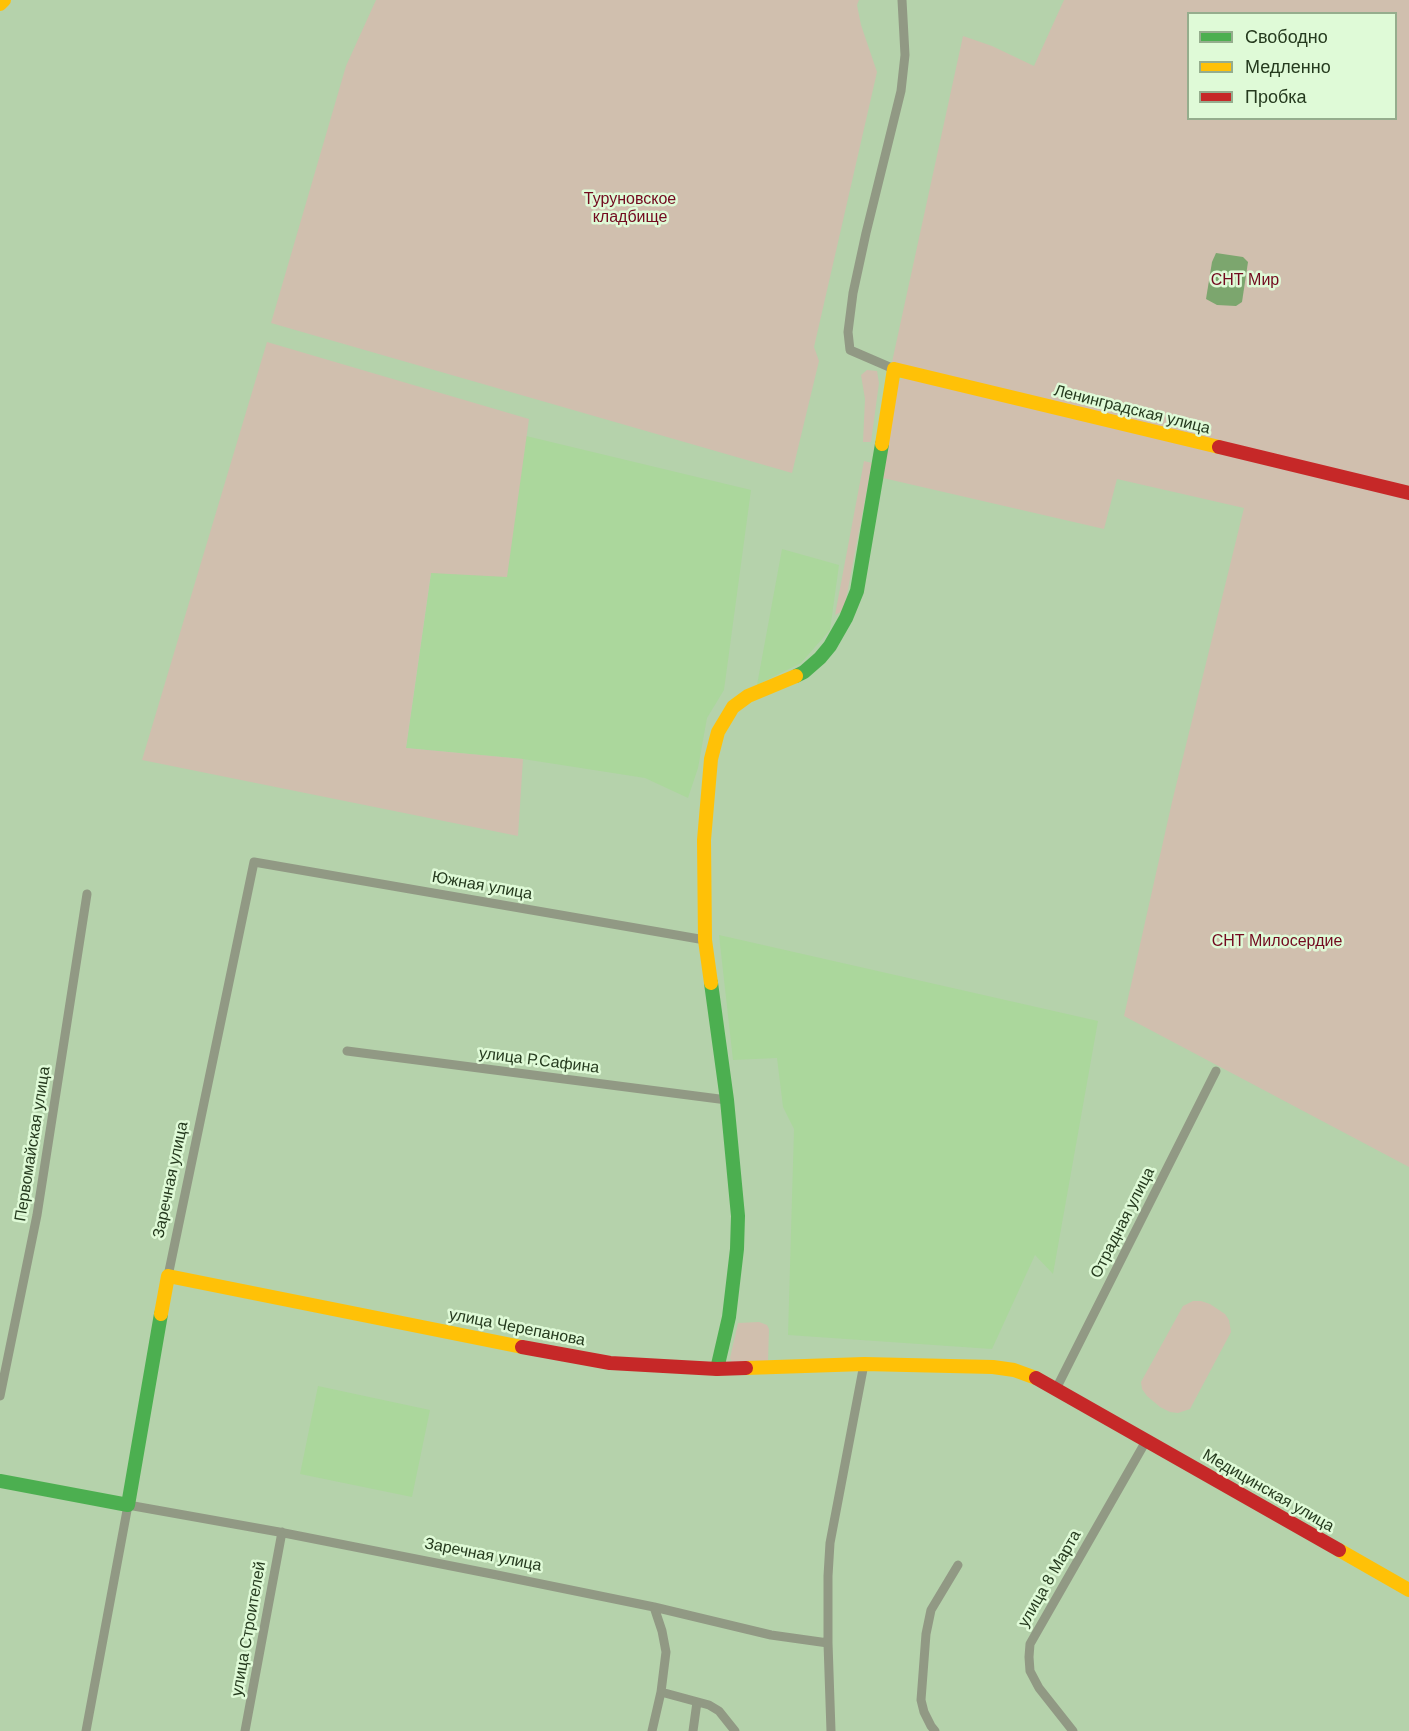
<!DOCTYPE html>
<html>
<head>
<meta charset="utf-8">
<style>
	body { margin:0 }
	#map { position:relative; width:1409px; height:1731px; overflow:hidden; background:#b5d2ab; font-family:Arial,sans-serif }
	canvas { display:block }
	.legend { position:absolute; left:1187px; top:12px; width:210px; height:108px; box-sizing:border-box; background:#dffad7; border:2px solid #95ad8d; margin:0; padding:8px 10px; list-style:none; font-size:18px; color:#253a1e }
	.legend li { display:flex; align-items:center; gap:12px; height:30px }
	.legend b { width:30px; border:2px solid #95ad8d }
</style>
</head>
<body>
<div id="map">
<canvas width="1409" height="1731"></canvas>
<ul class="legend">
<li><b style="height:8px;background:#4caf50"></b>Свободно</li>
<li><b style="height:8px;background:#ffc107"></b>Медленно</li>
<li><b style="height:8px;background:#c62828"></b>Пробка</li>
</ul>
</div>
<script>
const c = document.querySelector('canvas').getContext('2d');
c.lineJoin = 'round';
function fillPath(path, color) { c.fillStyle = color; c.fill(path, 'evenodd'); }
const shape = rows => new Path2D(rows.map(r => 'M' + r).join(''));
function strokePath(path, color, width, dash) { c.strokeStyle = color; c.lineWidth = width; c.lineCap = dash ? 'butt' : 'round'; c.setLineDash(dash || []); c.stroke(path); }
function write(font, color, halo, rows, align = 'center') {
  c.font = font + ' Arial,sans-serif'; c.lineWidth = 5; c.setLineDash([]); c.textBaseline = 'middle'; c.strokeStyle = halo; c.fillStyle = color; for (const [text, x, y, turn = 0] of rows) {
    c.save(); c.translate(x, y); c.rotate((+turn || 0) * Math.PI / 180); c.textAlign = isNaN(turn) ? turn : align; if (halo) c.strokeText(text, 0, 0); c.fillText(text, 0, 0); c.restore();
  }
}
const built = shape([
	[526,436,751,490,724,690,707,718,698,768,688,798,645,778,523,759,406,748,431,573,520,464],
	[782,549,839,565,830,630,801,663,757,685],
	[719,935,1098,1021,1053,1274,1035,1255,992,1349,788,1335,794,1129,783,1107,777,1058,733,1060],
	[318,1386,430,1410,412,1497,300,1474]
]);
const green = shape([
	[376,0,859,0,857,5,861,25,877,72,814,347,819,361,792,473,271,323,346,66],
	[1064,0,1409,0,1409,486,1254,450,892,362,963,36,992,46,1034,66],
	[1188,14,1396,14,1396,118,1188,118],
	[267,342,529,419,507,577,431,573,406,748,523,759,518,836,142,760],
	[867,370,877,371,879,383,871,442,863,442,865,399,861,375],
	[907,375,1409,498,1409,1167,1124,1016,1172,802,1244,508,1117,479,1104,529,883,478,898,382],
	[864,461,872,463,844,610,835,615],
	[1193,1301,1201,1301,1210,1304,1225,1314,1229,1320,1231,1332,1190,1409,1178,1413,1170,1412,1160,1407,1147,1396,1142,1389,1141,1382,1183,1306],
	[759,1322,767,1325,769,1329,768,1361,732,1362,730,1358,738,1323]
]);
const water = shape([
	[1216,253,1243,257,1248,262,1242,302,1236,306,1217,305,1206,299,1212,262]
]);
const street = shape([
	[894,369,850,350,848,332,853,293,866,233,901,91,905,55,902,0],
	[347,1051,727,1100],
	[168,1276,254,862,705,940],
	[1056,1389,1216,1071],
	[0,1396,37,1215,87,894],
	[661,1692,709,1705,719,1711,735,1731],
	[86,1731,128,1505,279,1532,497,1575,654,1607,771,1635,828,1643],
	[245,1731,282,1532],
	[652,1731,661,1692,666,1652,662,1631,654,1607],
	[693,1731,697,1702],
	[831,1731,828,1643,828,1576,830,1543,864,1364],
	[935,1731,931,1726,924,1712,921,1700,926,1634,931,1610,958,1565],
	[1073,1731,1039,1688,1030,1671,1029,1657,1030,1644,1146,1441]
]);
const fast = shape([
	[796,676,804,672,820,658,830,646,846,618,857,591,882,444],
	[711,983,727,1100,738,1216,737,1249,729,1317,717,1369],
	[0,1481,128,1505,161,1314]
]);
const slow = shape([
	[0,4,4,0],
	[882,444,894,369,1219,447],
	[711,983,705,940,704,840,711,759,718,732,733,707,748,696,796,676],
	[161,1314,168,1276,522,1347],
	[746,1368,864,1364,993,1367,1014,1370,1036,1378],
	[1339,1550,1409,1590]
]);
const jam = shape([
	[1219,447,1409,493],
	[522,1347,610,1363,717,1369,746,1368],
	[1036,1378,1339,1550]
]);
const parkNames = [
	["Туруновское",630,200],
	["кладбище",630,218],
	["СНТ Мир",1245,281],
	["СНТ Милосердие",1277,942]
];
const streetNames = [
	["Ленинградская улица",1132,410,14],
	["Южная улица",482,886,10],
	["улица Р.Сафина",539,1061,7],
	["Первомайская улица",33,1144,-81],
	["Заречная улица",171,1180,-78],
	["Отрадная улица",1123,1223,-63],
	["улица Черепанова",517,1328,11],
	["Медицинская улица",1268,1491,30],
	["Заречная улица",483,1555,11],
	["улица 8 Марта",1050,1579,-60],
	["улица Строителей",249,1629,-80]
];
fillPath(built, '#abd79c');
fillPath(green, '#d0bfae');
fillPath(water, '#7ca66e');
strokePath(street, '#919984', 9);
strokePath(fast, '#4caf50', 14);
strokePath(slow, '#ffc107', 14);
strokePath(jam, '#c62828', 14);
write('16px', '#720a1f', '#dffad7', parkNames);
write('16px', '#253a1e', '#dffad7', streetNames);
</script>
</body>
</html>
